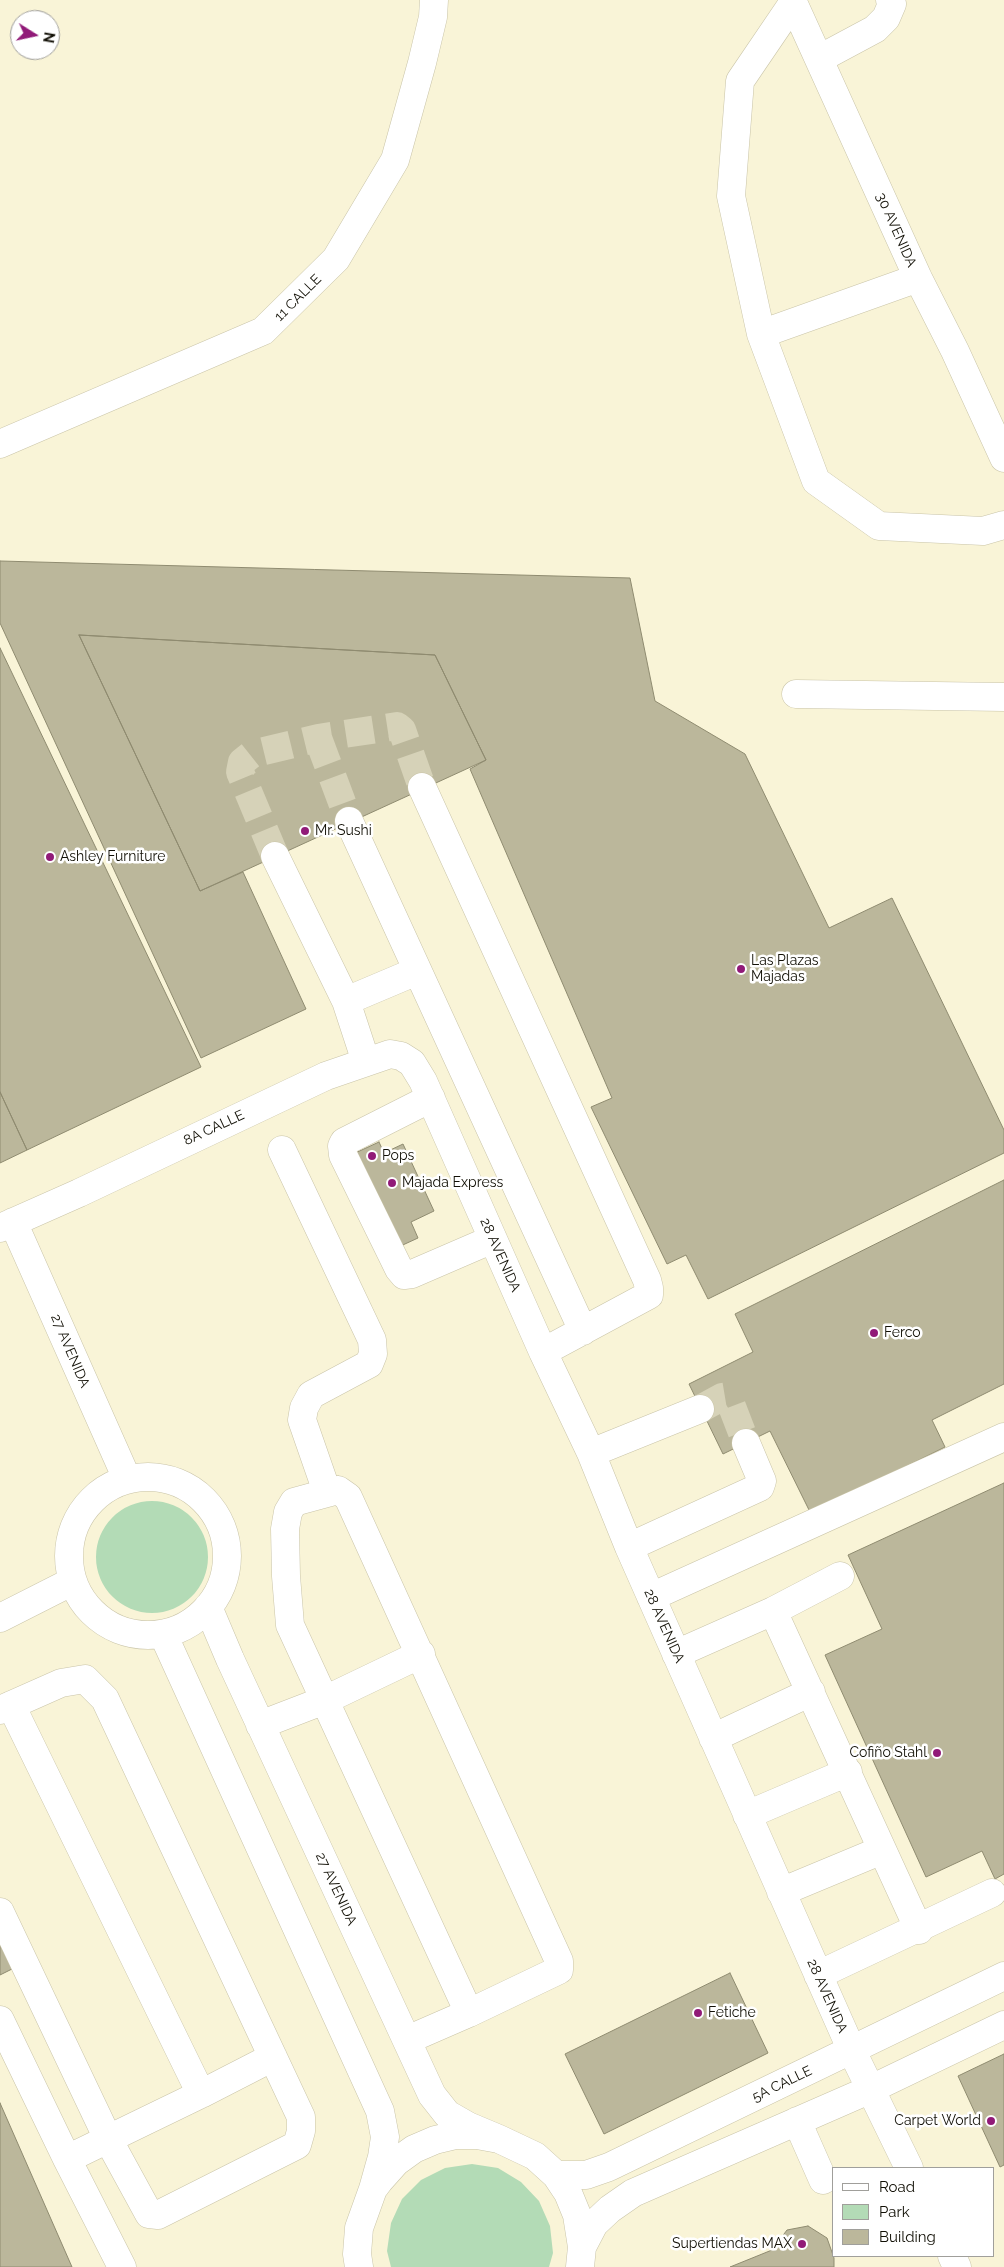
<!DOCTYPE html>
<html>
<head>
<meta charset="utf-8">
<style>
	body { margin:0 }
	#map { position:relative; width:1004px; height:2267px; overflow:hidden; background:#f9f4d7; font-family:Raleway,sans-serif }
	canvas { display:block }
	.legend { position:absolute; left:832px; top:2167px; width:162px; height:90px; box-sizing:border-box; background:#fff; border:1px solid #a09f9b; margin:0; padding:6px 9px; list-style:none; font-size:15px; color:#121006 }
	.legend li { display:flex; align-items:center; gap:10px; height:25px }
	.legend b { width:25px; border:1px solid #a09f9b }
	.north { position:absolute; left:10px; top:10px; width:50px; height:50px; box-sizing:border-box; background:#fff; border:1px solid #a09f9b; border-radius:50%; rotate:100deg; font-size:14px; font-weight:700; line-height:20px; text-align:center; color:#121006 }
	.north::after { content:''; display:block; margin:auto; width:18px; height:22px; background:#911a78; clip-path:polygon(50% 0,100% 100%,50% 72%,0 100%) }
</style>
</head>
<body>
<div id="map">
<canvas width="1004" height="2267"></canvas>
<ul class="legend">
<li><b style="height:6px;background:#fff"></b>Road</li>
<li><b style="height:14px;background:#b3dbb6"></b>Park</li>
<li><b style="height:14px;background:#bbb79b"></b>Building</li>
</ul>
<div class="north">N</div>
</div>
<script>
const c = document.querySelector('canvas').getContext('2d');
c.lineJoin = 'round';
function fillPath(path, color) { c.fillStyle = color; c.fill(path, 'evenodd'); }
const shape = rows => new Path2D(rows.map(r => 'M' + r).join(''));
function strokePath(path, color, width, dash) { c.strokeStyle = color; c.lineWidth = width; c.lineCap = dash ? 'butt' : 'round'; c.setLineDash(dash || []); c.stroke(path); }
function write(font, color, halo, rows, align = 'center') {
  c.font = font + ' Raleway,sans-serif'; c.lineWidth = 5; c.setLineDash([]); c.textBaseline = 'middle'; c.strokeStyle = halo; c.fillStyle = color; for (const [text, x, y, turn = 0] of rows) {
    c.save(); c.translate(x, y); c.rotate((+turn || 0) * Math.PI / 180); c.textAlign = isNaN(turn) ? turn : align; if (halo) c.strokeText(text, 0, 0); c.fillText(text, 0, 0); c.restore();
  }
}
const green = shape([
	'96 1557a56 56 0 1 1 112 0a56 56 0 1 1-112 0Z',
	[472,2164,498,2168,521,2182,539,2201,550,2226,553,2253,549,2267,391,2267,387,2251,391,2223,402,2199,421,2180,445,2168]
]);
const building = shape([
	[0,561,630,578,655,701,745,754,829,928,892,898,1004,1130,1004,1153,708,1299,686,1255,667,1264,591,1107,612,1098,470,769,486,760,435,655,79,635,200,891,243,872,306,1009,201,1058,0,623,0,561],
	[79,635,435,655,486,760,200,891,79,635],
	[0,648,201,1067,27,1150,0,1092,0,648],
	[0,1092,27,1150,0,1163,0,1092],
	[379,1142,384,1153,403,1144,434,1211,411,1222,418,1238,394,1249,351,1155,379,1142],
	[1004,1180,1004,1384,932,1420,945,1447,811,1514,770,1431,723,1454,689,1384,753,1352,735,1314,1004,1180],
	[1004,1483,1004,1874,995,1879,982,1851,926,1877,825,1655,882,1629,848,1555,1004,1483],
	[0,1934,16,1967,0,1975,0,1934],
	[730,1973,768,2053,604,2134,565,2054,730,1973],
	[1004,2054,1004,2165,1000,2167,958,2076,1004,2054],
	[0,2103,72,2267,0,2267,0,2103],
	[808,2226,827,2238,834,2258,834,2267,730,2267,772,2250,787,2230,808,2226]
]);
const minorTunnel = shape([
	[318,738,349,821],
	[275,856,240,772,242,762,252,754,318,738,397,726,402,730,422,787],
	[700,1409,722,1397,728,1396,746,1443]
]);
const minor = shape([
	[792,0,918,278,955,351,1004,458],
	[793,3,740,81,731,196,761,334,816,481,879,526,983,531,1004,525],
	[819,59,875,29,886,18,892,4,890,0],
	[761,334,918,278],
	[0,444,263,331,336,259,395,160,422,63,433,17,434,0],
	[796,694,1004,697],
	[422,787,647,1280,649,1288,649,1295,543,1352],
	[349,821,583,1331],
	[275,856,346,1001,366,1062],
	[346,1001,417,971],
	[431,1098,344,1142,342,1146,343,1155,399,1269,404,1275,412,1274,493,1239],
	[282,1150,372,1340,373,1354,369,1364,311,1395,304,1408,302,1420,327,1492],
	[13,1222,127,1479],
	[0,1228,79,1193,326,1076,390,1054,401,1056,412,1063,423,1081,543,1352,591,1453,629,1547,852,2051,909,2168],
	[591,1453,700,1409],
	'69 1556a79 79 0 1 1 158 0a79 79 0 1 1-158 0Z',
	[338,1490,348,1497,559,1961,559,1970,469,2013,290,1625,286,1576,285,1529,288,1512,294,1502,338,1490],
	[629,1547,760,1487,762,1481,746,1443],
	[651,1597,1004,1437],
	[208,1607,230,1659,432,2095,447,2114,468,2126,499,2139],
	[773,1611,919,1930],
	[0,1618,73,1581],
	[163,1634,380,2111,385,2137,382,2157,373,2189],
	[676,1654,773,1611,840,1576],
	[11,1705,201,2094],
	[0,1710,61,1683,85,1679,105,1699,301,2117,301,2131,297,2145,158,2215,149,2214,108,2139,0,1912],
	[260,1725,325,1700,421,1654],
	[713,1738,811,1692],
	[747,1815,848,1772],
	[781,1892,882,1850],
	[818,1975,992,1893],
	[0,2020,67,2159],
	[407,2040,469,2013],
	[797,2121,823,2180],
	[556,2175,586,2175,609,2167,1004,1976],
	[582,2247,594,2224,610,2209,633,2193,871,2089,1004,2025],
	[952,2256,957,2267],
	[122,2267,67,2159,201,2094,273,2057],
	[359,2267,357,2254,359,2228,373,2189,379,2181,396,2162,414,2149,435,2140,456,2135,477,2135,499,2139,535,2156,556,2175,568,2193,577,2215,582,2247,580,2267]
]);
const markers = [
	[305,831,5,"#911a78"],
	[50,857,5,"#911a78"],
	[741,969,5,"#911a78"],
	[372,1156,5,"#911a78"],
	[392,1183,5,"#911a78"],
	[874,1333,5,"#911a78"],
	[937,1753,5,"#911a78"],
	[698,2013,5,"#911a78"],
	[991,2121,5,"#911a78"],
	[802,2244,5,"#911a78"]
];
const streetNames = [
	["30 AVENIDA",896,230,66],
	["11 CALLE",298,298,-45],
	["8A CALLE",214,1128,-25],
	["28 AVENIDA",500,1255,66],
	["27 AVENIDA",70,1351,67],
	["28 AVENIDA",664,1626,66],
	["27 AVENIDA",336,1889,65],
	["28 AVENIDA",827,1996,66],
	["5A CALLE",782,2084,-26]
];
const poiNames = [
	["Mr. Sushi",315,831],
	["Ashley Furniture",60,857],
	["Las Plazas",751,961],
	["Majadas",751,977],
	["Pops",382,1156],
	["Majada Express",402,1183],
	["Ferco",884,1333],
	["Cofiño Stahl",927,1753,"right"],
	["Fetiche",708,2013],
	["Carpet World",981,2121,"right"],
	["Supertiendas MAX",792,2244,"right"]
];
fillPath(green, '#b3dbb6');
fillPath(building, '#bbb79b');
strokePath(building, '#8f8b70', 1);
strokePath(minorTunnel, '#d6d2b8', 28, [28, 14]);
strokePath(minor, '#c9c4a8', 29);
strokePath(minor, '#fff', 28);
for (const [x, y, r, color] of markers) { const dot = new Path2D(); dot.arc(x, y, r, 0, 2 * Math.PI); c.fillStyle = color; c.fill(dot); strokePath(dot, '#fff', 2); }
write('14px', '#121006', '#fff', streetNames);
write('14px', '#121006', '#fff', poiNames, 'left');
</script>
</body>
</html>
